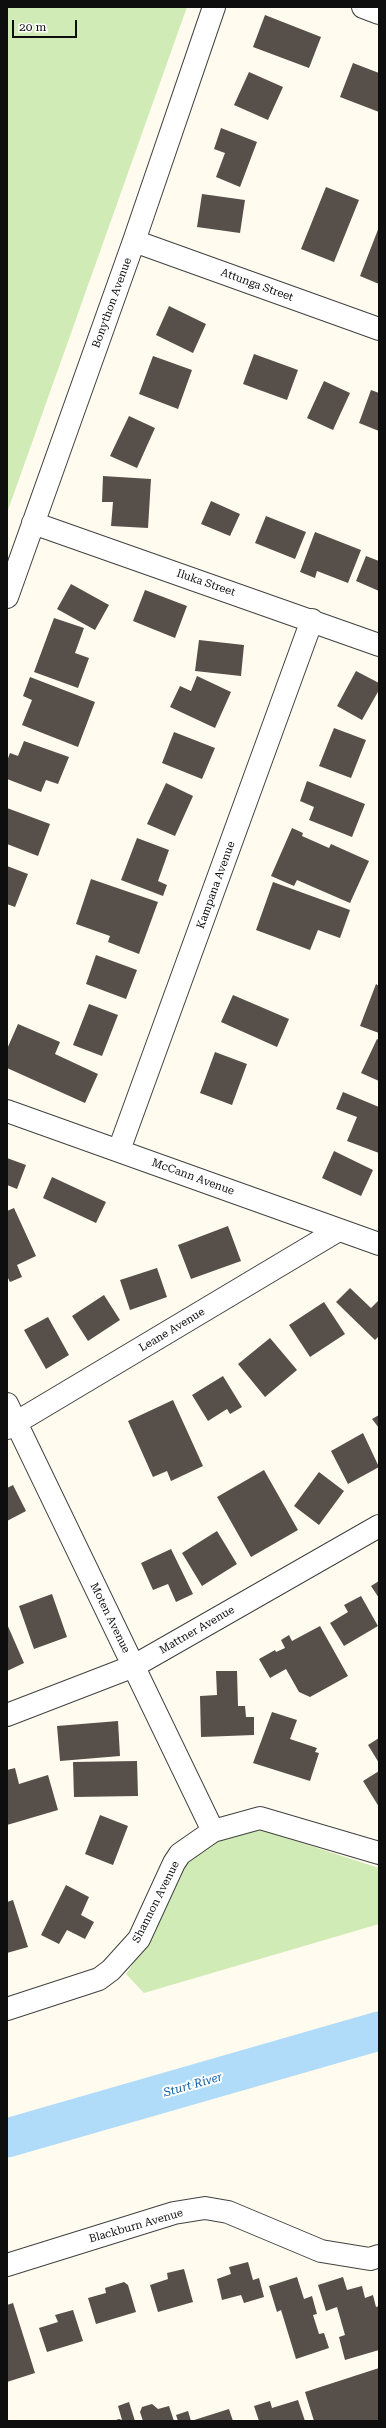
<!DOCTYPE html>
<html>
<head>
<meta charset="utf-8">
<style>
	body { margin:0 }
	#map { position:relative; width:386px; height:2428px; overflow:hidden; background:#fffcef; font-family:"Roboto Serif",serif }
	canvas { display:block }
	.frame { position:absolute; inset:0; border:8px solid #0e0e0e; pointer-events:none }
	.scale { position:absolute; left:12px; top:20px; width:65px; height:18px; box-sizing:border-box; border:2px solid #0e0e0e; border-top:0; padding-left:5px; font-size:12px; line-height:14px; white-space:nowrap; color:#0e0e0e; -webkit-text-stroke:3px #fff; paint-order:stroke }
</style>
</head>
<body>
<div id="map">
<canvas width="386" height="2428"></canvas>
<div class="frame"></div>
<div class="scale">20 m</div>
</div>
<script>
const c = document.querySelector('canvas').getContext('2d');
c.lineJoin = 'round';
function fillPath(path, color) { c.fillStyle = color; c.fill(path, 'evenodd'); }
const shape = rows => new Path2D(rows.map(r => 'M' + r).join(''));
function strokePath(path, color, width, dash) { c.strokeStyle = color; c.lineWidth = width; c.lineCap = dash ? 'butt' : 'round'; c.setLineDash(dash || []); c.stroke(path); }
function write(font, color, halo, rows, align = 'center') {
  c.font = font + ' "Roboto Serif",serif'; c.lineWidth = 4; c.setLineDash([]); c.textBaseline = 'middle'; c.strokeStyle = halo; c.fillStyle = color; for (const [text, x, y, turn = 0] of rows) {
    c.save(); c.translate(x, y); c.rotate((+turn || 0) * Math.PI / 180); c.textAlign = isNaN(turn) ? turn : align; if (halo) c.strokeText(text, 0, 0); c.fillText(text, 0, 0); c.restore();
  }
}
const green = shape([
	[7,7,187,7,7,513],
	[262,1830,379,1868,379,1924,144,1993,126,1974,147,1943,180,1872,195,1854,218,1841,241,1832]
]);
const river = shape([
	[7,2138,379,2031]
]);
const building = shape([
	[265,15,321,37,309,68,253,47],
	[353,63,379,73,379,112,340,97],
	[249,72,283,87,268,120,234,105],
	[221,128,257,142,240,187,216,177,225,153,214,149],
	[326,187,359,200,334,262,301,249],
	[202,194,245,200,240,233,197,227],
	[379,227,379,284,360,276],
	[169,306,206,324,193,353,156,335],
	[254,354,298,370,287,400,243,384],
	[153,356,192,370,178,409,139,394],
	[324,381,350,393,333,430,307,418],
	[371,390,379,393,379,431,359,423],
	[129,416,155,428,137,468,110,456],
	[103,476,151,479,148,528,111,526,113,502,102,502],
	[211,501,240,514,230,536,201,524],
	[266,516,306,532,295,559,255,543],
	[315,532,361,550,348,583,317,571,315,578,300,572],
	[366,556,379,561,379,591,356,581],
	[71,584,109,605,95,630,57,609],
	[145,590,187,606,175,638,133,621],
	[54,618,84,628,75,653,89,658,78,688,34,672],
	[199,640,244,645,241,676,195,671],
	[356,671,379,683,379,690,362,720,337,706],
	[197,676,231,692,215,728,170,707,180,686,191,691],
	[30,677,95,702,78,747,22,725,32,700,23,696],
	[334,728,366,740,351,778,319,766],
	[174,732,215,748,202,779,162,763],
	[24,741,69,757,58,784,46,780,41,792,7,779,7,761,10,753,18,756],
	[307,781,365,804,352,837,309,820,314,807,300,801],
	[166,783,193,796,175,836,147,824],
	[7,808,50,824,38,856,7,844],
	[292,828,303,833,302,836,329,848,331,844,369,861,350,903,297,880,294,886,271,876],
	[137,838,169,850,158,881,167,885,163,896,121,880],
	[7,866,28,874,15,907,7,904],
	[91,879,158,902,139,954,108,942,110,936,76,924],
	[273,882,350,910,340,938,318,930,310,950,256,930],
	[96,955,137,970,126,999,86,984],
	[376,984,379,986,379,1033,360,1026],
	[233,995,289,1019,277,1047,221,1022],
	[89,1004,118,1015,102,1056,73,1045],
	[18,1024,60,1042,55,1054,98,1074,85,1103,7,1068,7,1049],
	[377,1039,379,1040,379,1081,361,1073],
	[215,1052,247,1064,232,1105,200,1093],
	[343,1092,379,1107,379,1153,347,1141,357,1117,336,1109],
	[334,1151,373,1170,361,1196,322,1178],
	[7,1158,26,1165,17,1189,7,1185],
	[52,1177,106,1202,96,1223,43,1198],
	[14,1208,36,1256,17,1265,22,1277,10,1282,7,1276,7,1211],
	[228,1226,241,1261,191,1279,178,1245],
	[157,1268,167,1297,130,1310,120,1280],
	[350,1288,371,1308,379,1300,379,1336,375,1340,336,1302],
	[104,1295,120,1320,88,1341,72,1316],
	[324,1302,345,1334,310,1357,289,1325],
	[48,1317,69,1355,46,1369,24,1330],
	[270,1338,297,1370,265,1397,238,1364],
	[223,1376,242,1407,230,1414,227,1409,208,1421,192,1395],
	[173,1400,203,1466,171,1481,167,1471,153,1477,128,1421],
	[379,1415,379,1428,372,1419],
	[363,1433,379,1467,348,1484,331,1451],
	[264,1470,298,1530,251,1557,217,1497],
	[319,1472,344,1491,319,1525,294,1506],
	[13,1485,26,1511,7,1521,7,1488],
	[217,1531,237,1564,202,1586,182,1553],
	[171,1549,193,1594,176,1602,168,1584,153,1590,141,1563],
	[379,1581,379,1598,371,1586],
	[52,1594,67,1637,34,1649,19,1606],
	[361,1596,378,1626,344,1646,330,1623,348,1612,344,1605],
	[7,1624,24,1663,7,1671],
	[320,1626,348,1676,310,1697,299,1692,286,1669,270,1678,259,1659,275,1650,276,1652,285,1648,281,1640,289,1635,292,1641],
	[216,1671,237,1671,238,1706,245,1706,246,1717,254,1717,254,1735,201,1737,200,1696,217,1695],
	[272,1712,297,1720,290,1739,317,1748,315,1752,319,1753,310,1781,253,1763],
	[118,1721,120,1756,60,1761,57,1726],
	[379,1738,379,1763,368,1745],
	[137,1761,138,1796,74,1797,73,1762],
	[15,1768,19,1784,48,1775,58,1810,7,1825,7,1770],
	[379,1771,379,1807,363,1781],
	[100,1815,128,1826,113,1865,85,1854],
	[66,1885,89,1897,81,1915,94,1922,85,1939,67,1930,59,1944,41,1935],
	[13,1900,28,1947,7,1953,7,1902],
	[248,2262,253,2280,259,2278,264,2297,244,2303,241,2295,222,2300,217,2279,231,2274,229,2267],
	[184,2269,193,2302,158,2312,150,2285,168,2279,167,2273],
	[297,2277,304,2299,312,2296,317,2314,313,2315,319,2334,324,2333,329,2348,296,2359,281,2310,277,2312,269,2286],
	[343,2277,347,2290,362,2286,365,2298,373,2295,376,2307,379,2306,379,2350,345,2360,339,2337,345,2335,337,2307,326,2311,318,2285],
	[124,2282,128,2285,136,2312,96,2324,88,2298,106,2293,105,2288],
	[13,2303,35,2373,7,2382,7,2305],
	[73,2310,83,2341,47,2352,39,2328,58,2322,55,2315],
	[379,2368,379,2421,314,2421,305,2392],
	[298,2400,305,2421,259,2421,254,2406,270,2401,272,2408],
	[129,2402,135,2421,113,2421,119,2419,122,2420,118,2406],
	[152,2404,158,2409,169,2406,174,2421,143,2421,140,2412,142,2407],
	[229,2409,233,2421,191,2421],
	[188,2411,191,2421,178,2421,176,2415]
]);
const minor = shape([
	[363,7,379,13],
	[134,241,379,329],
	[33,523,379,645],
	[7,597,134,241,214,7],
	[7,1111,379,1244],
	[119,1150,312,620],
	[7,1404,213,1831],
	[7,1428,337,1231],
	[7,1715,134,1666,379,1526],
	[7,2009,99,1979,111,1970,139,1939,174,1863,180,1854,213,1831,260,1818,379,1853],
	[7,2265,174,2213,205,2208,228,2212,321,2251,370,2259,379,2256]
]);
const streetNames = [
	["Attunga Street",257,285,20],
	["Bonython Avenue",112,303,-70],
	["Iluka Street",206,583,19],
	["Kampana Avenue",216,885,-70],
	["McCann Avenue",193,1177,20],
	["Leane Avenue",172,1330,-31],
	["Moten Avenue",110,1618,64],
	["Mattner Avenue",197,1630,-30],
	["Shannon Avenue",156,1902,-63],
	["Blackburn Avenue",136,2226,-16]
];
const waterNames = [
	["Sturt River",193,2085,-16]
];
fillPath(green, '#d0ebb6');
strokePath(river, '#b1dcf9', 39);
fillPath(building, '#574f4a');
strokePath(minor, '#414141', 24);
strokePath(minor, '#fff', 22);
write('11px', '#0e0e0e', '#fff', streetNames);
write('italic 12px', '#1160a6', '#fff', waterNames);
</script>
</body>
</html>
